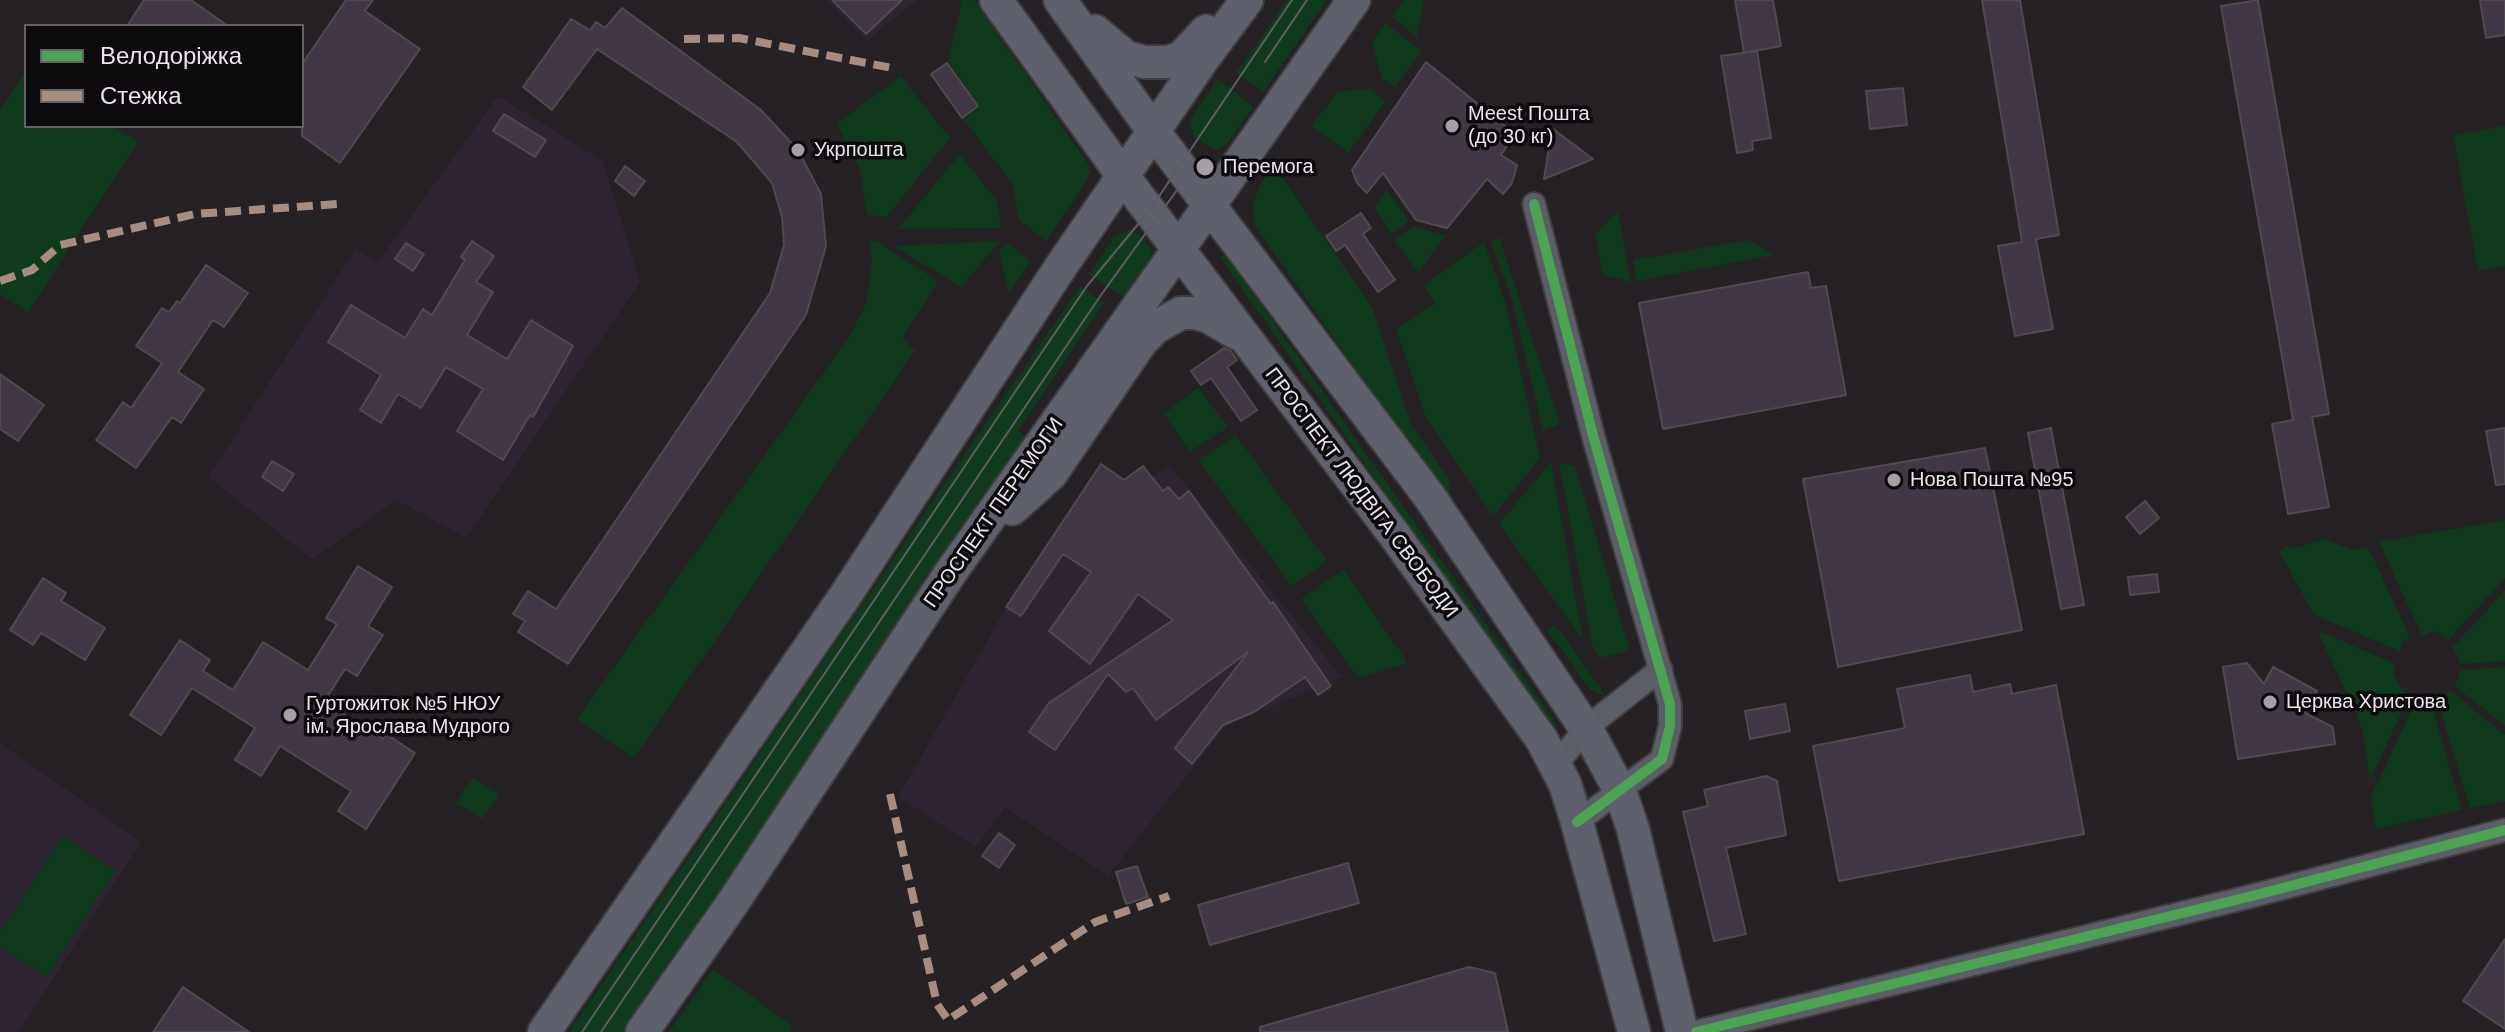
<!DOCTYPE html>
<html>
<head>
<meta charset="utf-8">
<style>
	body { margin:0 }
	#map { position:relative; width:2505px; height:1032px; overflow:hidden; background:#252125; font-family:Arial,sans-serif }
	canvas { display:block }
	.legend { position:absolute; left:24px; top:24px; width:280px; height:104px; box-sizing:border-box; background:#0d0a0e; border:2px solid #656266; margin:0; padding:10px 14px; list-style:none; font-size:24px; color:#eae5eb }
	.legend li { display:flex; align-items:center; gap:16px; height:40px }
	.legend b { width:40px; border:2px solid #656266 }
</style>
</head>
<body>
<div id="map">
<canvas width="2505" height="1032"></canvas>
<ul class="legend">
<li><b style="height:10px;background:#4ca352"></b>Велодоріжка</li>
<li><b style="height:10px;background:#a88b81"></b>Стежка</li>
</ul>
</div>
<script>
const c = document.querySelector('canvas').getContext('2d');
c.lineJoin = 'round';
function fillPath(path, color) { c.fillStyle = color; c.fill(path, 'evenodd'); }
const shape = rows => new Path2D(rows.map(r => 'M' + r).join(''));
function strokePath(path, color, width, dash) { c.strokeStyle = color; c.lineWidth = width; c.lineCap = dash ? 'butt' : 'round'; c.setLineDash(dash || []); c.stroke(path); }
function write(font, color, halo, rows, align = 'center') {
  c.font = font + ' Arial,sans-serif'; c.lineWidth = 7; c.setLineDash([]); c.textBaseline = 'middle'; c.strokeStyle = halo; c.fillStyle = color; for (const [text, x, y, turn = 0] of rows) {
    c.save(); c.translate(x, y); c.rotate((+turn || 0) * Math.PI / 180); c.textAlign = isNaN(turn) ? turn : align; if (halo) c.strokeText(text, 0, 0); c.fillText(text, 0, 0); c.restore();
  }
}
const built = shape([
	[825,0,917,0,867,41],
	[498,96,603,161,640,282,466,538,397,500,312,559,208,477,355,250,378,262],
	[1169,465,1342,677,1226,726,1108,876,1005,807,976,847,898,797,1003,613,1102,468,1133,490],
	[0,743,141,842,19,1032,0,1032]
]);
const green = shape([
	[962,0,974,0,1088,164,1090,172,1082,189,1046,241,1019,220,1012,183,963,119,980,107,948,61],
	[1287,0,1327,0,1263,92,1236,73],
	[1403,0,1423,0,1424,5,1417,29,1419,39,1392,16],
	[1386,23,1422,51,1395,87,1382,79,1372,42],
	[26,70,26,126,113,126,138,142,28,312,0,294,0,111],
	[901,76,950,138,887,217,867,215,861,173,837,123],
	[1218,78,1253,107,1227,144,1215,150,1194,137,1190,120],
	[1371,89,1386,101,1348,153,1312,126,1338,91],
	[2505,126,2505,266,2478,271,2453,135],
	[960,154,997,201,1001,228,898,229],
	[1273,164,1372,307,1411,424,1449,480,1452,506,1255,226,1253,204,1257,190],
	[1387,189,1409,221,1391,234,1374,207],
	[1618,212,1631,282,1603,275,1595,234],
	[1414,227,1446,235,1418,273,1394,240],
	[1130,230,1141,236,1150,246,1152,255,1151,262,1127,299,1089,274,1114,237],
	[1499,237,1560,424,1543,431,1512,300,1491,243],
	[870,240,880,243,938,281,903,338,915,351,634,758,577,719,851,334,867,301,872,261],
	[1748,240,1774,255,1637,281,1633,260],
	[1000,241,961,287,894,246],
	[1007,242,1030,261,1009,293,999,252],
	[1484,242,1505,302,1540,458,1493,516,1426,417,1396,329,1435,303,1424,285],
	[1225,253,1557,725,1551,730,1220,257],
	[1080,286,1104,303,1018,431,1029,440,752,848,624,1032,569,1032],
	[1198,387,1228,427,1190,452,1164,414],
	[1236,435,1327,561,1292,586,1198,460],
	[1551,462,1583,640,1499,524],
	[1559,462,1575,466,1630,651,1600,658,1593,649],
	[2505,520,2505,578,2448,640,2435,631,2422,636,2379,542],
	[2325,539,2352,550,2368,547,2410,637,2402,643,2400,651,2314,615,2280,553,2285,546,2295,548],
	[1344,570,1408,663,1358,678,1301,599],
	[2505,590,2505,661,2460,664,2453,647],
	[1554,625,1560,631,1606,696,1590,689,1547,630],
	[2317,630,2395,664,2394,674,2400,686,2409,696,2370,781,2362,729,2357,715],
	[2505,667,2505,726,2455,686,2461,670],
	[2451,691,2505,735,2505,801,2470,808,2437,699],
	[2417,698,2430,699,2462,810,2376,829,2371,797],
	[473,778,500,794,483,819,456,803],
	[62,836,116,871,47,977,0,946,0,932],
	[713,969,793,1026,789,1032,669,1032]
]);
const building = shape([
	[144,0,191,0,228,26,127,26,144,0],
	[346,0,373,0,365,11,420,49,340,163,302,136,302,64,346,0],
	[832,0,902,0,866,34,832,0],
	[1735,0,1773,0,1781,46,1744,53,1735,0],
	[1982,0,2020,0,2059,235,2036,239,2053,329,2015,336,1998,246,2022,242,1982,0],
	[2258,0,2329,414,2312,417,2329,507,2288,514,2272,424,2293,420,2221,6,2258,0],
	[2480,0,2505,0,2505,35,2486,38,2480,0],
	[622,8,761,110,798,150,821,194,826,246,806,315,568,664,518,632,525,621,513,614,528,591,556,609,770,293,784,245,782,217,772,183,737,142,597,49,552,110,523,87,571,19,590,30,596,22,605,28,622,8],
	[1757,51,1771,138,1752,141,1753,150,1737,153,1721,56,1757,51],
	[1426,62,1515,134,1501,155,1517,165,1512,183,1503,194,1487,179,1447,228,1416,220,1383,173,1367,193,1357,183,1352,170,1426,62],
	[947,63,978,106,962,118,931,74,947,63],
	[1903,88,1907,125,1870,129,1866,91,1903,88],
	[504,114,546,140,535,157,493,131,504,114],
	[1553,129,1593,159,1544,179,1548,154,1553,129],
	[625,166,645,181,634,196,615,181,625,166],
	[1361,213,1371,228,1363,234,1395,280,1378,292,1345,245,1336,251,1326,236,1361,213],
	[472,241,494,256,476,282,493,292,467,335,507,359,531,320,573,346,533,417,530,415,503,460,457,431,483,389,446,367,421,408,398,394,381,423,360,410,381,375,328,342,351,305,405,338,423,309,432,315,465,260,461,257,472,241],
	[406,243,424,254,413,271,395,259,406,243],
	[206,265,248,293,224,327,213,320,178,372,204,389,181,423,172,417,136,468,96,440,123,402,131,408,162,363,136,346,162,308,169,312,177,301,180,303,206,265],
	[1808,272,1811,288,1826,286,1846,395,1663,429,1639,303,1808,272],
	[1224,348,1230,350,1237,360,1227,367,1257,410,1241,421,1211,378,1201,385,1191,371,1224,348],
	[0,374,44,405,18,441,0,429,0,374],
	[2051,428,2084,605,2061,609,2028,433,2051,428],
	[2505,428,2505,484,2496,485,2486,431,2505,428],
	[1985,448,2022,630,1838,667,1803,479,1985,448],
	[272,461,294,474,283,491,262,477,272,461],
	[1101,464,1124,480,1143,466,1163,491,1168,487,1179,499,1189,491,1271,604,1273,602,1331,686,1318,695,1305,677,1254,712,1223,725,1192,764,1175,748,1248,652,1156,720,1133,688,1126,692,1108,674,1055,750,1029,732,1049,703,1173,620,1138,594,1090,664,1049,631,1091,572,1063,554,1021,616,1006,607,1101,464],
	[2145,501,2159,518,2140,534,2126,517,2145,501],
	[358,566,392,587,368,626,383,635,357,676,345,669,324,702,383,739,386,734,415,753,366,829,338,811,351,791,280,746,261,776,235,760,255,728,192,688,161,735,130,715,180,640,210,660,203,671,233,690,263,642,308,670,337,624,326,618,358,566],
	[2157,574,2159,592,2130,595,2128,577,2157,574],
	[43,578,66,593,61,601,105,628,85,660,41,633,33,645,10,630,43,578],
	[2247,663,2264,684,2273,667,2317,691,2305,713,2333,727,2335,744,2238,759,2223,667,2247,663],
	[1970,675,1973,692,2010,684,2012,694,2056,685,2084,834,1839,881,1813,746,1905,728,1897,689,1970,675],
	[1785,704,1790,731,1750,739,1745,711,1785,704],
	[1766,776,1777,781,1786,835,1726,848,1746,934,1714,941,1683,812,1708,806,1704,790,1766,776],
	[999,833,1015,845,999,868,982,856,999,833],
	[1348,863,1359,903,1210,945,1198,905,1348,863],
	[1137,866,1148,897,1126,904,1116,872,1137,866],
	[2505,939,2505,1029,2463,1001,2505,939],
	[1469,967,1495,973,1508,1032,1260,1032,1260,1027,1469,967],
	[183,987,249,1032,153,1032,183,987]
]);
const street = shape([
	[1534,204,1594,439,1670,704,1670,726,1662,759,1577,822],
	[1556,765,1586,728,1661,669],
	[1696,1032,2248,897,2505,830]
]);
const secondary = shape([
	[996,0,1123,176,1393,533,1542,740,1565,784,1577,822,1634,1032],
	[1060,0,1154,132,1429,496,1590,735,1620,791,1633,829,1682,1032],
	[1095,31,1126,57,1144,62,1167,62,1181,58,1206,31],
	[1012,509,1051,474,1141,342,1156,327,1181,313,1196,313,1209,317,1236,333],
	[544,1032,845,596,1060,268,1203,59,1247,0],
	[642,1032,732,904,949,575,1354,0]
]);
const tram = shape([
	[1265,62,1307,0],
	[582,1032,1038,358,1087,286,1149,211,1292,0],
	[601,1032,1101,295,1177,190]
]);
const quiet = shape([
	[684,39,739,38,892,68],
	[0,281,32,270,60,245,195,214,338,204],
	[890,794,937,1004,948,1020,1095,922,1169,896]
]);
const cycleway = shape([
	[1534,204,1594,439,1670,704,1670,726,1662,759,1577,822],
	[1696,1032,2248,897,2505,830]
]);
const markers = [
	[1452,126,8,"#a5a0a6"],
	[798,150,8,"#a5a0a6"],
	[1205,167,10,"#a5a0a6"],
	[1894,480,8,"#a5a0a6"],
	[2270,702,8,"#a5a0a6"],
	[290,715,8,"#a5a0a6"]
];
const poiNames = [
	["Meest Пошта",1468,114],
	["(до 30 кг)",1468,137],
	["Укрпошта",814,150],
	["Перемога",1223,167],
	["Нова Пошта №95",1910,480],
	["Церква Христова",2286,702],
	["Гуртожиток №5 НЮУ",306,704],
	["ім. Ярослава Мудрого",306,727]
];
const streetNames = [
	["ПРОСПЕКТ ЛЮДВІГА СВОБОДИ",1361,493,53],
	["ПРОСПЕКТ ПЕРЕМОГИ",994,513,-55]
];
fillPath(built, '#2f2431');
fillPath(green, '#0f3a1d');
fillPath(building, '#423744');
strokePath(building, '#4e4b4f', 2);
strokePath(street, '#403d40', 26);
strokePath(secondary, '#403d40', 36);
strokePath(street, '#5b5e67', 22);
strokePath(secondary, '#5e616b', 32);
strokePath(tram, '#5c5c62', 2);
strokePath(quiet, '#a88b81', 8, [16, 8]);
strokePath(cycleway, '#4ca352', 10);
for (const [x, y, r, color] of markers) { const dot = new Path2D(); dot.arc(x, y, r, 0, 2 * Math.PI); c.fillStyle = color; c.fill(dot); strokePath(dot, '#0d0a0e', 3); }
write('20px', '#eae5eb', '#0d0a0e', poiNames, 'left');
write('20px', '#eae5eb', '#0d0a0e', streetNames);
</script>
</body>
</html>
